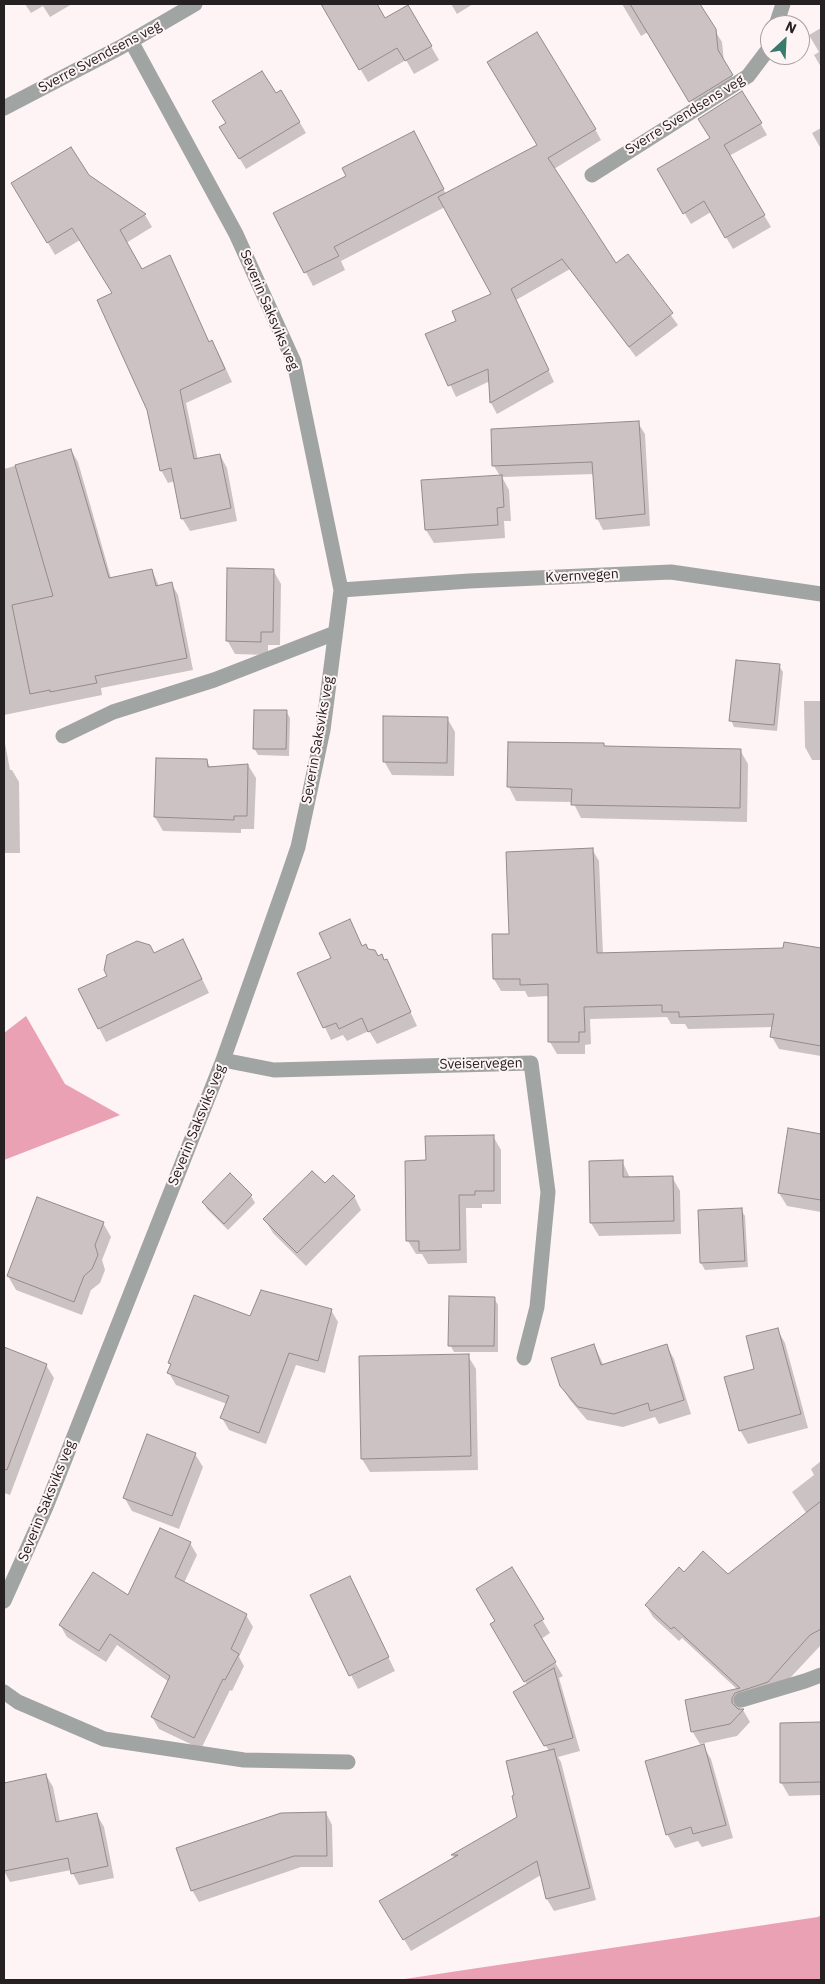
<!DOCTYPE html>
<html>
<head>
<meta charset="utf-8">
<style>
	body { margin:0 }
	#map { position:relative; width:825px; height:1984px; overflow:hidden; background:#fef3f5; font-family:"IBM Plex Sans",sans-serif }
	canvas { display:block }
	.frame { position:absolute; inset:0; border:5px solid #252122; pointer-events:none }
	.north { position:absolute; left:760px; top:15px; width:50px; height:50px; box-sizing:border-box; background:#fef3f5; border:1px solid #a79fa1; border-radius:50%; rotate:25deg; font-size:14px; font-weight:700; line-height:20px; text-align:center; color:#252122 }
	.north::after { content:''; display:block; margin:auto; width:18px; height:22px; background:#387b6c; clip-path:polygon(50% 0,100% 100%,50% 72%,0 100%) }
</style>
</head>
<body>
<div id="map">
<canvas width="825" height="1984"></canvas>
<div class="frame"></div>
<div class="north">N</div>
</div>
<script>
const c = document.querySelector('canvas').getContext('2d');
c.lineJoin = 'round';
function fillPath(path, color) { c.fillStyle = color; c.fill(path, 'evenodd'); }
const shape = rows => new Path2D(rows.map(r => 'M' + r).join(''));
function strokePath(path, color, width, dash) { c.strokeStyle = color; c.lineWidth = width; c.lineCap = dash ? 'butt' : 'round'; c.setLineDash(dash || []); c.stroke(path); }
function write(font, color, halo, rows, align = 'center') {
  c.font = font + ' "IBM Plex Sans",sans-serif'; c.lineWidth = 4; c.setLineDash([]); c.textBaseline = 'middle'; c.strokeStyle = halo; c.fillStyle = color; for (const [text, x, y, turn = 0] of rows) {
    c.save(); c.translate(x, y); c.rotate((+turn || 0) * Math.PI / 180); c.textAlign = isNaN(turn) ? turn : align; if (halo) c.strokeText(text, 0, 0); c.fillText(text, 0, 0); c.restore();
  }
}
const forest = shape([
	[26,1016,65,1084,120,1115,4,1160,4,1033],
	[821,1915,821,1980,398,1980,818,1917]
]);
const shadow = shape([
	[25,4,72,4,50,17,43,6,31,13],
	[322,4,375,4,385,20,408,7,439,60,414,74,406,60,368,82],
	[451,4,473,4,457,14],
	[622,4,698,4,722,42,724,62,738,87,696,113,648,32,641,36],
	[821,28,821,67,814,55,819,52,809,35],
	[281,91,306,133,246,169,221,128],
	[742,92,767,135,729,156,771,227,733,249,711,212,691,224,659,170,714,143],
	[821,128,821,149,812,133],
	[595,129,601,140,554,169,616,265,628,256,678,325,636,357,570,269,516,300,554,382,497,414,491,403,490,381,456,397,427,335,457,321,493,294,445,207,341,261,345,270,313,286,275,213,421,146,446,194],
	[88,176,145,215,152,227,126,243,142,270,169,256,209,343,212,342,219,354,232,382,186,403,198,460,220,455,227,468,237,521,190,531,182,518,175,481,168,483,161,470,149,410,113,294,80,240,55,255,13,183],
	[638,423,645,434,650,526,603,530,597,518,594,474,502,477,509,490,511,521,504,521,505,538,434,543,426,530,500,476,494,466],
	[71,450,78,462,111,578,152,570,159,586,171,583,178,595,193,670,101,688,102,695,4,715,4,469],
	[273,570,281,584,280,645,268,645,268,655,235,654,227,640],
	[779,666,783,672,777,731,734,727,731,720],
	[804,701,821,701,821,760,812,760,805,747],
	[286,711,290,718,289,756,258,755,254,748],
	[447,718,455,732,454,776,392,775,384,761],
	[4,738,10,770,12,770,19,782,20,853,4,853],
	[509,743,605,748,740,750,748,764,747,822,581,818,573,802,516,801,509,787],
	[157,759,206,760,211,768,248,765,256,778,254,829,241,829,241,833,163,831,155,817],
	[592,849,599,861,603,954,820,949,821,942,821,1056,779,1049,772,1037,774,1027,688,1029,685,1024,671,1024,667,1017,590,1019,591,1044,585,1045,585,1054,557,1054,550,1042,549,996,528,997,525,991,501,991,494,979,510,935],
	[349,921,363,947,384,961,386,960,417,1026,377,1044,369,1031,347,1041,343,1035,331,1040,299,973,333,958],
	[154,954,190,954,209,993,106,1042,99,1028],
	[789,1130,821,1135,821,1212,787,1206,779,1193],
	[493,1136,501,1150,501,1204,482,1204,482,1208,466,1208,467,1263,428,1264,422,1254,416,1254,408,1241,427,1161],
	[622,1161,630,1178,672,1177,680,1191,681,1234,599,1236,591,1223],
	[230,1175,251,1196,255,1203,228,1230,207,1209,203,1202],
	[325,1185,354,1196,361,1210,306,1266,273,1233,265,1220],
	[741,1210,745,1216,748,1267,705,1270,701,1263],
	[103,1223,111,1237,102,1260,105,1270,100,1283,91,1290,82,1315,16,1290,8,1276],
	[494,1298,498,1305,498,1352,454,1352,450,1345],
	[331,1310,338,1322,325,1373,296,1365,266,1444,229,1430,222,1418,227,1404,176,1385,169,1373,171,1366,170,1363,250,1318],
	[777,1329,785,1343,808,1428,748,1444,740,1430,756,1370],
	[594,1345,604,1366,666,1345,674,1359,691,1414,659,1424,655,1417,623,1427,587,1420,570,1400,561,1386],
	[4,1348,46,1365,54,1378,10,1495,4,1493],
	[468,1356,476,1369,478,1470,370,1472,362,1459],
	[195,1454,203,1467,179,1529,132,1511,124,1497],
	[821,1461,821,1645,775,1694,740,1706,740,1709,743,1710,750,1722,737,1736,700,1744,692,1731,738,1690,682,1638,679,1641,653,1617,646,1605,684,1573,728,1575,807,1514,792,1492,814,1475,811,1469],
	[160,1529,190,1543,197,1555,184,1583,246,1615,253,1627,239,1657,244,1666,232,1691,230,1690,201,1749,159,1729,152,1717,169,1682,117,1645,106,1662,67,1637,60,1625,129,1597],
	[512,1569,550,1633,541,1639,563,1676,559,1678,580,1751,558,1757,561,1762,596,1900,554,1911,547,1899,541,1875,411,1951,381,1901,454,1859,453,1856,518,1818,549,1751,514,1693,528,1686,491,1624,496,1622],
	[350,1577,395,1671,358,1689,311,1595],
	[821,1723,821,1795,789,1796,781,1782,781,1724],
	[703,1746,711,1759,733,1838,702,1847,698,1841,675,1848,667,1834],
	[46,1775,53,1787,60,1822,97,1815,104,1827,114,1878,79,1885,71,1870,10,1882,4,1871,4,1784],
	[326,1813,332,1825,333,1867,301,1867,199,1902,192,1890]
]);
const building = shape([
	[321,4,377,4,385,18,408,5,432,46,405,61,397,48,359,70,321,4],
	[630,4,700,4,716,29,718,50,733,75,689,102,630,4],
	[537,32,596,129,548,158,616,263,628,254,673,313,629,347,562,259,511,289,549,370,490,403,488,369,448,386,425,334,456,321,452,311,491,294,438,197,537,145,487,62,537,32],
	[262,71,276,93,281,90,300,122,239,159,219,127,226,123,212,101,262,71],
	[742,91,762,123,724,145,765,215,725,238,704,201,683,214,657,169,710,138,698,119,742,91],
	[414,131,444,189,334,247,339,256,304,273,273,213,346,176,342,168,414,131],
	[71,147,89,175,146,214,120,230,142,269,170,255,209,342,212,340,225,369,180,390,194,459,220,454,231,508,181,519,171,468,160,471,147,410,97,300,112,293,72,228,47,243,11,183,71,147],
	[639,421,645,514,596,519,592,462,492,466,491,429,639,421],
	[71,449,109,578,152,569,156,586,172,582,187,658,95,676,97,683,50,692,50,690,30,694,12,605,53,596,15,465,71,449],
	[502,475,504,507,497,508,498,525,425,530,421,480,502,475],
	[227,568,274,569,273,632,261,632,261,642,226,641,227,568],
	[736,660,780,664,774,725,729,721,736,660],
	[254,710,287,710,286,749,253,749,254,710],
	[383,716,448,717,447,763,383,762,383,716],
	[508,742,604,743,604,746,741,749,740,808,571,805,572,789,507,787,508,742],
	[156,758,207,759,208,767,248,764,247,816,234,816,234,820,154,817,156,758],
	[593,848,597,953,783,948,784,942,821,948,821,1046,770,1037,774,1014,679,1017,679,1012,662,1012,662,1005,584,1007,585,1032,579,1032,579,1042,548,1042,548,984,520,985,520,979,493,979,492,934,509,934,506,852,593,848],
	[350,919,362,946,366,944,368,949,375,950,378,956,382,954,384,960,387,959,411,1012,368,1032,362,1018,339,1029,336,1023,323,1028,297,973,331,958,319,933,350,919],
	[183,939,202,979,98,1029,78,989,107,976,104,970,107,955,137,941,150,945,154,953,183,939],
	[788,1128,821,1134,821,1200,778,1193,788,1128],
	[494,1135,494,1191,475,1191,475,1195,459,1195,460,1250,419,1251,419,1241,406,1241,405,1161,426,1160,425,1136,494,1135],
	[623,1160,623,1177,673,1176,674,1221,590,1223,589,1161,623,1160],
	[312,1171,325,1183,333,1175,355,1196,297,1253,263,1219,312,1171],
	[230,1173,252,1195,224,1224,202,1202,230,1173],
	[37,1197,104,1222,95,1245,98,1255,92,1269,84,1276,74,1302,7,1276,37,1197],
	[742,1208,745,1261,700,1263,698,1210,742,1208],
	[261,1290,332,1309,318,1361,289,1353,259,1433,220,1418,229,1396,167,1373,171,1364,168,1363,194,1295,250,1316,261,1290],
	[449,1296,495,1297,494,1346,448,1346,449,1296],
	[778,1328,801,1414,739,1431,724,1377,754,1369,746,1336,778,1328],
	[594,1344,601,1365,667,1344,684,1400,650,1411,648,1403,614,1414,578,1407,560,1386,551,1358,594,1344],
	[4,1347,47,1364,7,1470,4,1469,4,1347],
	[469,1354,471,1456,361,1459,359,1356,469,1354],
	[147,1434,196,1453,172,1516,123,1498,147,1434],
	[821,1501,821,1629,810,1635,768,1682,735,1693,732,1698,732,1703,738,1709,744,1709,730,1724,691,1732,685,1700,740,1688,674,1627,671,1629,645,1605,679,1567,684,1572,703,1551,728,1574,821,1501],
	[160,1528,191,1542,175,1577,247,1614,231,1649,239,1654,225,1680,223,1679,194,1738,151,1717,170,1676,110,1634,99,1651,59,1625,93,1572,128,1595,160,1528],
	[512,1567,544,1619,534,1625,556,1662,524,1682,490,1624,495,1621,476,1589,512,1567],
	[350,1576,389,1657,349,1676,310,1595,350,1576],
	[554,1668,573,1738,544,1746,513,1692,554,1668],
	[821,1722,821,1782,780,1783,780,1723,821,1722],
	[704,1744,726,1825,693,1834,691,1827,666,1835,645,1761,704,1744],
	[554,1749,590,1888,546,1899,537,1861,403,1940,379,1901,458,1855,451,1855,517,1817,512,1796,514,1795,506,1761,554,1749],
	[46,1774,56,1822,97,1813,108,1866,71,1874,68,1858,4,1871,4,1783,46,1774],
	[326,1812,327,1856,294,1856,191,1891,176,1848,281,1813,326,1812]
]);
const minor = shape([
	[776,25,783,4],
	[4,108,121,47,195,4],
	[592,175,748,76,770,47],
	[341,590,469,581,671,572,821,594],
	[63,736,113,712,214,680,335,633],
	[223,1060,274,1070,531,1063,548,1192,537,1307,524,1358],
	[4,1601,46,1507,223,1060,285,885,298,847,323,730,341,590,294,362,236,234,131,41],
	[4,1692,18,1702,104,1739,244,1760,348,1762],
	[741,1700,805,1681,821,1675]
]);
const streetNames = [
	["Sverre Svendsens veg",100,57,-28],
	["Sverre Svendsens veg",685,115,-32],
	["Severin Saksviks veg",269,310,67],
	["Kvernvegen",582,576,-3],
	["Severin Saksviks veg",318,740,-80],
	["Sveiservegen",481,1064,-1],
	["Severin Saksviks veg",197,1125,-68],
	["Severin Saksviks veg",47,1501,-68]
];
fillPath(forest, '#eba1b4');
fillPath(shadow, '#0003');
fillPath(building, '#ccc2c4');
strokePath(building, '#948a8c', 1);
strokePath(minor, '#a0a4a3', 15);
write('14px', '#252122', '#fef3f5', streetNames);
</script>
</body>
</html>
